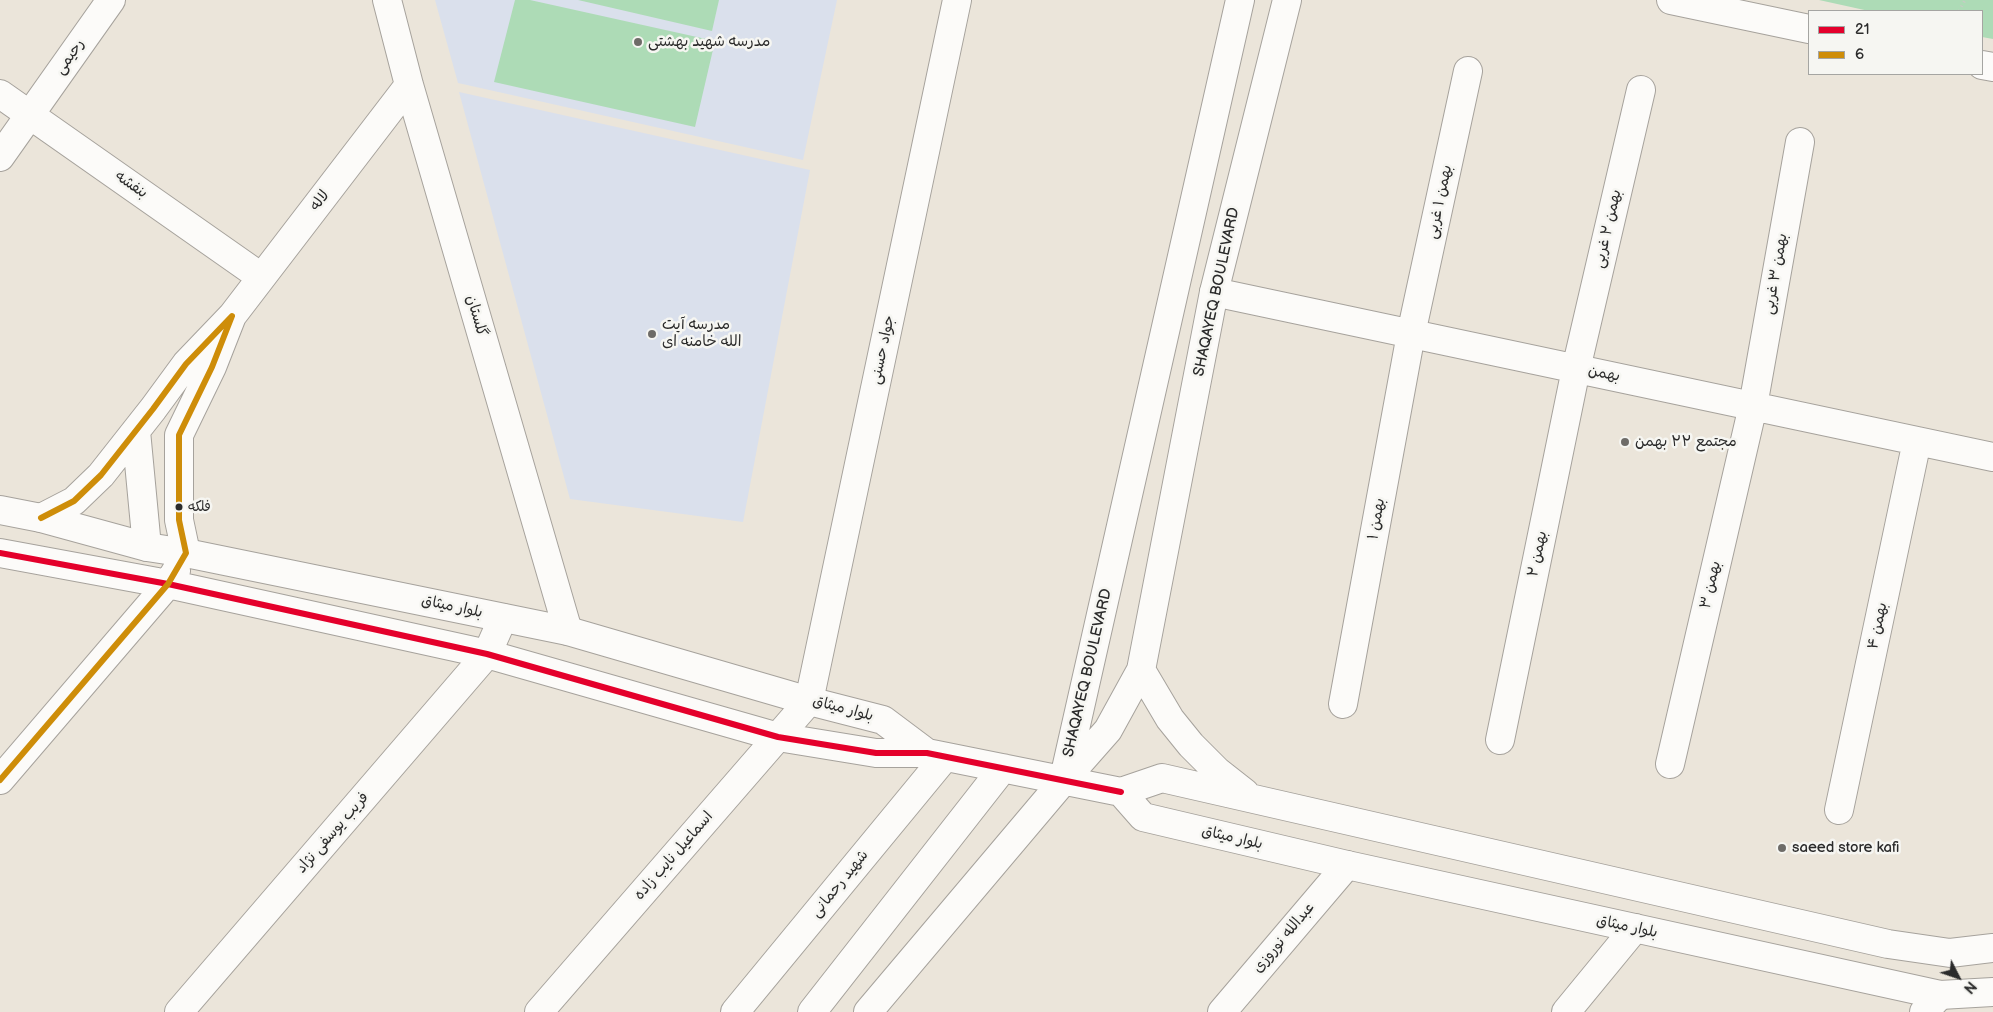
<!DOCTYPE html>
<html>
<head>
<meta charset="utf-8">
<style>
	body { margin:0 }
	#map { position:relative; width:1993px; height:1012px; overflow:hidden; background:#ebe5da; font-family:"Balsamiq Sans",sans-serif }
	canvas { display:block }
	.legend { position:absolute; left:1808px; top:10px; width:175px; height:65px; box-sizing:border-box; background:#f6f6f2; border:1px solid #a5a5a2; margin:0; padding:6px 9px; list-style:none; font-size:15px; color:#2b2b2b }
	.legend li { display:flex; align-items:center; gap:10px; height:25px }
	.legend b { width:25px; border:1px solid #a5a5a2 }
	.north { position:absolute; left:1933px; top:952px; width:50px; height:50px; -webkit-text-stroke:4px #f6f6f2; paint-order:stroke; rotate:131deg; font-size:14px; font-weight:700; line-height:20px; text-align:center; color:#2b2b2b }
	.north::after { content:''; display:block; margin:auto; width:18px; height:22px; background:#2b2b2b; clip-path:polygon(50% 0,100% 100%,50% 72%,0 100%) }
</style>
</head>
<body>
<div id="map">
<canvas width="1993" height="1012"></canvas>
<ul class="legend">
<li><b style="height:6px;background:#e4002b"></b>21</li>
<li><b style="height:6px;background:#ce8d09"></b>6</li>
</ul>
<div class="north">N</div>
</div>
<script>
const c = document.querySelector('canvas').getContext('2d');
c.lineJoin = 'round';
function fillPath(path, color) { c.fillStyle = color; c.fill(path, 'evenodd'); }
const shape = rows => new Path2D(rows.map(r => 'M' + r).join(''));
function strokePath(path, color, width, dash) { c.strokeStyle = color; c.lineWidth = width; c.lineCap = dash ? 'butt' : 'round'; c.setLineDash(dash || []); c.stroke(path); }
function write(font, color, halo, rows, align = 'center') {
  c.font = font + ' "Balsamiq Sans","Playpen Sans Arabic",sans-serif'; c.lineWidth = 5; c.setLineDash([]); c.textBaseline = 'middle'; c.strokeStyle = halo; c.fillStyle = color; for (const [text, x, y, turn = 0] of rows) {
    c.save(); c.translate(x, y); c.rotate((+turn || 0) * Math.PI / 180); c.textAlign = isNaN(turn) ? turn : align; if (halo) c.strokeText(text, 0, 0); c.fillText(text, 0, 0); c.restore();
  }
}
const built = shape([
	[435,0,837,0,803,160,458,83],
	[459,92,810,170,743,522,570,499]
]);
const green = shape([
	[515,0,530,0,715,41,695,127,494,82],
	[578,0,719,0,712,31],
	[1819,0,1993,0,1993,39,1982,37,1982,11,1869,11]
]);
const path = shape([
	[1959,11,1965,0]
]);
const minor = shape([
	[387,0,409,85,568,631],
	[0,94,261,277],
	[0,157,111,0],
	[1214,292,1993,457],
	[232,316,409,85],
	[136,431,147,547],
	[41,518,74,501,101,475,153,409,186,364,232,316,212,367,179,435,179,520,186,553],
	[1343,704,1411,334,1468,71],
	[1500,740,1576,369,1641,90],
	[1670,764,1753,406,1800,142],
	[1839,810,1917,441],
	[179,1012,487,654,503,618],
	[539,1012,809,701,957,0],
	[1222,1012,1347,865],
	[1566,1012,1635,928],
	[1924,1012,1940,995]
]);
const major = shape([
	[1671,0,1809,29],
	[1982,65,1993,67],
	[0,510,41,518,147,547,186,553,568,631,809,701,883,720,927,753],
	[0,553,168,584,487,654,778,737,876,753,927,753,1121,792],
	[1141,670,1170,719,1191,745,1217,771,1245,793],
	[1064,778,1240,0],
	[0,780,168,584,176,571],
	[1121,792,1143,817,1347,865,1940,995,1993,992],
	[1121,792,1162,778,1888,944,1950,953,1993,948],
	[735,1012,945,757],
	[812,1012,1003,768],
	[868,1012,1064,780,1108,730,1141,670,1214,292,1287,0]
]);
const bus1 = shape([
	[0,553,168,584,487,654,778,737,876,753,927,753,1121,792]
]);
const bus2 = shape([
	[0,780,168,584,186,553,179,520,179,435,212,367,232,316,186,364,153,409,101,475,74,501,41,518]
]);
const markers = [
	[638,42,5,"#6e6c68"],
	[652,334,5,"#6e6c68"],
	[1625,442,5,"#6e6c68"],
	[179,507,4.5,"#2b2b2b"],
	[1782,848,5,"#6e6c68"]
];
const busNames = [
	["فلکه",188,507]
];
const poiNames = [
	["مدرسه شهید بهشتی",648,42],
	["مدرسه آیت",662,325],
	["الله خامنه ای",662,342],
	["مجتمع ۲۲ بهمن",1635,442],
	["saeed store kafi",1792,848]
];
const streetNames = [
	["رحیمی",70,57,-55],
	["بنفشه",131,185,35],
	["لاله",320,201,-52],
	["بهمن ۱ غربی",1440,202,-78],
	["بهمن ۲ غربی",1608,229,-77],
	["بهمن ۳ غربی",1776,274,-80],
	["SHAQAYEQ BOULEVARD",1217,292,-78],
	["گلستان",476,316,74],
	["جواد حسنی",883,350,-78],
	["بهمن",1604,374,12],
	["بهمن ۱",1377,519,-80],
	["بهمن ۲",1538,554,-78],
	["بهمن ۳",1711,585,-77],
	["بلوار میثاق",452,607,12],
	["بهمن ۴",1878,626,-78],
	["SHAQAYEQ BOULEVARD",1088,673,-77],
	["بلوار میثاق",843,709,15],
	["فریب یوسفی نژاد",333,833,-49],
	["بلوار میثاق",1232,838,13],
	["اسماعیل نایب زاده",674,856,-49],
	["شهید رحمانی",840,884,-51],
	["بلوار میثاق",1627,927,12],
	["عبدالله نوروزی",1284,938,-50]
];
fillPath(built, '#dae0ec');
fillPath(green, '#addbb6');
strokePath(minor, '#a6a29c', 30);
strokePath(major, '#a6a29c', 30);
strokePath(path, '#cac9c6', 3, [1, 4]);
strokePath(minor, '#fcfbf9', 28);
strokePath(major, '#fcfbf9', 28);
strokePath(bus1, '#e4002b', 6);
strokePath(bus2, '#ce8d09', 6);
for (const [x, y, r, color] of markers) { const dot = new Path2D(); dot.arc(x, y, r, 0, 2 * Math.PI); c.fillStyle = color; c.fill(dot); strokePath(dot, '#f6f6f2', 2); }
write('14px', '#2b2b2b', '#f6f6f2', busNames, 'left');
write('15px', '#2b2b2b', '#f6f6f2', poiNames, 'left');
write('15px', '#2b2b2b', '#f6f6f2', streetNames);
</script>
</body>
</html>
